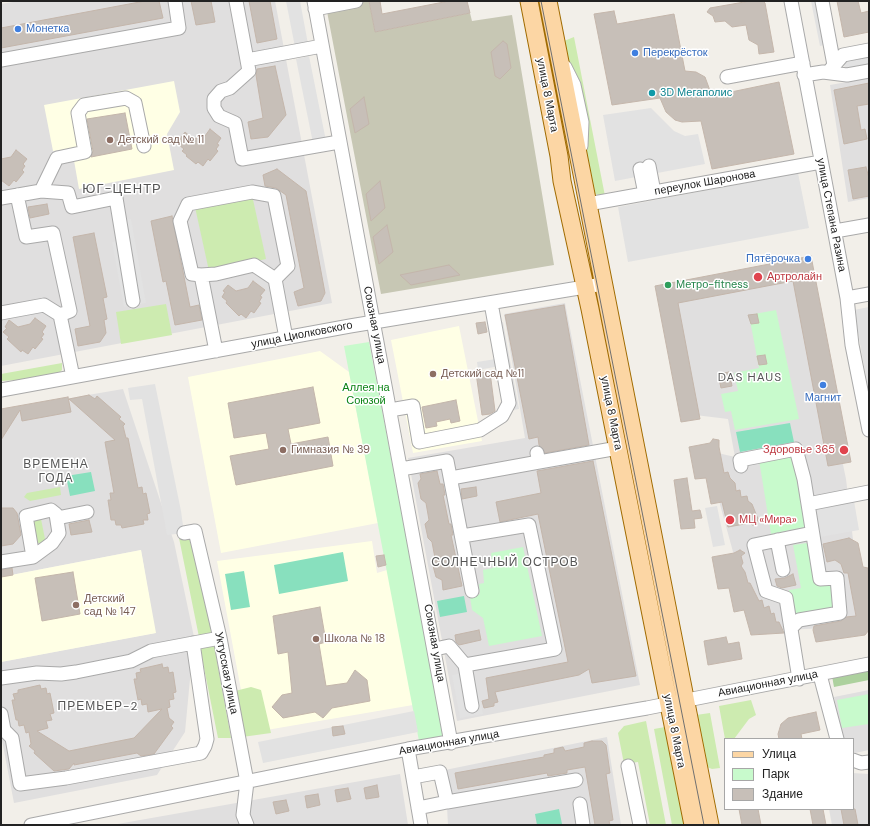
<!DOCTYPE html>
<meta charset="utf-8">
<style>
body{margin:0}
#map{position:relative;width:870px;height:826px;overflow:hidden;background:#f2efe9;font-family:"DM Sans",sans-serif}
canvas{display:block}
.frame{position:absolute;inset:0;border:2px solid #222;pointer-events:none}
.legend{position:absolute;left:724px;top:738px;width:130px;height:72px;box-sizing:border-box;background:#fff;border:1px solid #a7a7a7;margin:0;padding:5px 7px;list-style:none;font-size:12px;color:#222}
.legend li{display:flex;align-items:center;gap:8px;height:20px}
.legend b{width:20px;border:1px solid #a7a7a7}
</style>
<div id="map">
<canvas width="870" height="826"></canvas>
<div class="frame"></div>
<ul class="legend">
<li><b style="height:5px;background:#fcd6a4"></b>Улица</li>
<li><b style="height:11px;background:#c8facc"></b>Парк</li>
<li><b style="height:11px;background:#c7bfb8"></b>Здание</li>
</ul>
</div>
<script>
const c = document.querySelector('canvas').getContext('2d');
c.lineJoin = 'round';
function paint(path, color) {
  c.fillStyle = color;
  c.fill(path, 'evenodd');
}
function poly(rows) {
  const path = new Path2D();
  for (const r of rows) {
    path.moveTo(r[0], r[1]);
    for (let i = 2; i < r.length; i += 2) path.lineTo(r[i], r[i + 1]);
  }
  return path;
}
function trace(path, color, width, dash) {
  c.strokeStyle = color;
  c.lineWidth = width;
  c.lineCap = dash ? 'butt' : 'round';
  c.setLineDash(dash || []);
  c.stroke(path);
}
function drawText(font, color, halo, rows, align = 'center') {
  c.font = font + ' "DM Sans",sans-serif';
  c.lineWidth = 3;
  c.setLineDash([]);
  c.textBaseline = 'middle';
  c.strokeStyle = halo;
  c.fillStyle = color;
  for (const [text, x, y, turn = 0] of rows) {
    c.save();
    c.translate(x, y);
    c.rotate((+turn || 0) * Math.PI / 180);
    c.textAlign = isNaN(turn) ? turn : align;
    if (halo) c.strokeText(text, 0, 0);
    c.fillText(text, 0, 0);
    c.restore();
  }
}
paint(poly([
 [19,1,275,1,332,303,1,366,1,4],
 [869,78,869,198,848,202,830,85],
 [803,271,846,479,863,626,766,631,746,599,705,450,735,457,728,419,687,414,669,293],
 [565,303,640,685,457,721,408,458,525,438,504,314],
 [123,389,174,542,194,637,185,732,157,775,14,803,1,735,1,662,155,633,141,550,1,577,1,410],
 [869,690,869,750,855,753,853,751,853,739,842,739,834,697],
 [607,737,621,825,448,825,445,770],
 [853,773,869,774,869,825,832,825,829,809,853,809],
 [400,774,408,825,112,825]
]), '#e0dfdf');
paint(poly([
 [174,81,180,112,167,134,174,170,79,189,72,149,53,151,44,105],
 [459,326,482,441,413,453,391,340],
 [320,351,349,372,378,523,221,553,188,377],
 [372,541,377,573,387,570,413,705,249,733,217,561],
 [141,550,156,633,1,662,1,577]
]), '#ffffe5');
paint(poly([
 [325,1,369,1,375,32,470,13,472,21,512,15,554,265,381,294]
]), '#c7c7b4');
paint(poly([
 [574,37,605,196,594,194,585,164,587,136,561,51,564,41],
 [252,195,266,259,209,271,195,207],
 [166,304,172,335,121,344,116,312],
 [62,363,62,370,59,373,33,379,1,381,1,374],
 [60,487,61,495,30,501,24,497,27,493],
 [41,519,45,539,41,543,38,543,31,520],
 [190,537,194,542,211,631,210,635,199,637,179,538],
 [214,645,231,738,218,738,200,648],
 [251,687,261,690,271,733,242,737,235,691],
 [751,700,756,715,749,719,734,739,725,739,719,706],
 [710,713,720,768,712,769,707,767,696,715],
 [646,721,666,825,650,825,638,762,624,764,618,733,624,726],
 [665,727,685,825,672,825,654,729]
]), '#cdebb0');
paint(poly([
 [869,669,869,680,834,687,832,676]
]), '#add19e');
paint(poly([
 [776,310,799,419,735,430,731,411,725,412,721,394,738,391,734,373,759,368,749,315],
 [369,342,444,736,419,741,344,346],
 [792,454,805,527,771,534,759,460],
 [807,543,816,583,831,581,835,610,793,617,789,590,801,588,793,545],
 [523,547,542,636,489,646,483,618,472,610,470,597,480,594,479,584,484,583,483,570,493,568,491,553],
 [869,694,869,724,842,728,837,700]
]), '#c8facc');
paint(poly([
 [790,423,794,442,740,452,736,432],
 [91,472,95,491,70,496,66,476],
 [343,552,348,581,279,594,274,565],
 [244,571,250,607,231,610,225,574],
 [464,596,467,612,440,617,437,601],
 [559,809,562,824,537,825,535,814]
]), '#88e0be');
paint(poly([
 [286,1,300,1,308,44,295,47],
 [811,1,818,1,827,44,820,46],
 [869,53,869,65,845,70,843,58],
 [309,56,326,141,313,143,296,59],
 [651,108,674,131,685,136,698,134,705,164,615,181,603,115],
 [798,173,809,228,628,262,618,207],
 [131,219,146,303,124,307,112,242,121,240,117,221],
 [869,307,869,394,854,310],
 [503,322,519,409,513,410,505,365,478,370,477,362,502,358,496,323],
 [155,384,181,511,184,533,167,535,142,399,130,400,128,388],
 [854,501,859,530,820,537,815,509],
 [717,506,725,545,713,547,705,508],
 [474,671,483,714,460,718,452,675],
 [414,711,418,732,263,763,258,742]
]), '#e2e2e2');
const building = poly([
 [145,1,159,1,163,18,1,48,1,28,145,1],
 [191,1,211,1,215,22,196,25,191,1],
 [249,1,270,1,277,39,257,43,249,1],
 [369,1,380,1,382,14,449,1,467,1,470,13,375,32,369,1],
 [750,1,763,1,765,3,774,52,759,54,758,45,749,40,746,25,732,27,725,21,715,22,713,16,707,12,710,8,750,1],
 [837,1,858,1,861,13,869,11,869,32,844,37,837,1],
 [614,11,617,24,674,14,685,71,696,72,705,77,712,96,779,82,794,154,712,169,701,121,682,122,675,120,666,112,660,98,612,105,594,14,614,11],
 [503,41,507,44,511,68,500,79,495,76,491,52,503,41],
 [275,66,286,115,268,137,251,139,248,122,263,118,256,75,257,69,275,66],
 [869,83,869,104,857,106,861,130,865,129,867,139,844,144,834,90,869,83],
 [364,97,369,124,355,133,350,109,364,97],
 [125,113,132,149,91,157,93,151,87,119,125,113],
 [210,129,221,138,217,144,219,145,216,149,218,151,210,161,208,159,203,166,198,162,196,164,186,156,187,155,182,151,184,149,179,145,182,140,180,139,185,132,193,139,205,136,210,129],
 [16,150,27,159,23,164,25,166,22,170,24,172,16,182,14,180,9,186,1,180,1,159,11,157,16,150],
 [866,167,869,178,869,196,853,199,848,170,866,167],
 [277,169,306,191,325,293,321,301,298,306,294,292,304,288,286,195,276,188,265,186,263,175,277,169],
 [380,181,385,208,371,221,366,194,380,181],
 [47,204,49,214,30,218,28,207,47,204],
 [172,216,190,307,199,305,202,320,175,325,166,281,163,282,151,221,172,216],
 [387,225,393,252,379,264,373,237,387,225],
 [94,233,107,297,103,298,107,319,104,320,106,333,100,342,78,346,75,329,90,326,73,237,94,233],
 [811,256,851,462,828,466,793,281,678,303,700,419,681,422,655,286,811,256],
 [449,265,460,275,411,285,400,275,449,265],
 [253,281,265,290,260,296,262,297,259,302,261,303,254,313,251,311,246,318,241,314,239,316,226,303,227,301,222,297,225,292,223,291,228,285,236,291,248,288,253,281],
 [564,305,589,445,545,453,539,445,538,437,529,439,505,315,564,305],
 [757,314,759,323,751,324,748,315,757,314],
 [35,318,46,326,42,332,44,334,41,338,43,339,35,349,33,347,28,354,22,350,21,352,7,339,9,337,3,332,7,328,5,327,9,320,18,327,30,324,35,318],
 [485,322,487,332,478,334,476,323,485,322],
 [765,355,767,364,759,365,757,356,765,355],
 [490,372,495,411,490,414,482,415,476,373,490,372],
 [729,372,732,386,721,388,718,374,729,372],
 [313,387,320,423,288,429,291,444,328,437,333,466,236,485,230,456,269,449,266,433,234,438,228,403,313,387],
 [89,395,95,399,97,396,121,417,119,419,125,424,123,426,126,438,128,438,138,488,142,487,143,494,146,493,150,513,147,514,148,520,143,520,144,524,122,528,121,525,116,525,115,520,111,520,108,500,111,500,110,493,114,493,105,442,115,440,69,399,89,395],
 [68,397,71,412,22,421,20,410,1,440,1,409,68,397],
 [456,400,460,421,451,423,450,419,436,422,437,426,426,428,422,407,456,400],
 [713,439,719,440,719,447,724,473,728,472,730,478,735,483,736,491,740,490,741,497,747,496,748,501,752,504,758,519,757,525,752,525,750,523,728,527,722,502,711,504,706,478,695,479,689,447,710,443,713,439],
 [593,461,636,676,592,683,589,669,579,675,495,692,498,702,494,703,494,706,484,708,482,701,489,699,486,678,568,662,538,514,500,522,496,502,541,493,537,471,593,461],
 [437,471,440,484,443,484,445,495,443,495,449,524,451,524,453,535,451,535,462,586,443,590,442,580,436,577,432,562,435,558,432,542,428,538,425,524,429,520,426,503,421,499,418,483,421,479,420,474,437,471],
 [687,478,692,511,700,510,702,518,694,519,695,528,681,529,674,480,687,478],
 [476,487,477,496,462,499,461,489,476,487],
 [1,508,13,508,17,513,21,535,13,544,1,546,1,508],
 [89,520,92,532,71,535,69,524,89,520],
 [849,538,858,543,863,567,868,568,869,630,865,635,816,642,813,630,814,626,841,621,846,617,856,616,848,573,844,573,841,564,835,560,827,562,823,544,849,538],
 [740,550,745,553,741,556,743,563,741,566,745,572,748,583,750,583,759,601,762,600,764,608,769,606,771,614,774,613,776,622,779,622,784,633,751,635,744,610,734,612,729,588,718,589,712,557,734,553,740,550],
 [384,555,386,565,378,567,376,556,384,555],
 [12,568,13,575,1,577,1,570,12,568],
 [73,572,80,614,42,621,35,578,73,572],
 [793,574,796,585,782,588,777,586,775,579,785,578,793,574],
 [320,607,326,642,319,644,326,686,347,683,355,670,367,680,370,701,332,708,323,718,315,712,283,718,272,707,282,695,292,693,288,652,278,654,273,616,320,607],
 [479,630,481,640,459,645,456,642,455,635,479,630],
 [726,637,728,644,739,642,742,659,708,665,704,641,726,637],
 [162,664,163,668,168,667,169,673,173,672,176,692,173,693,174,699,169,700,170,707,167,708,169,718,174,722,171,726,173,728,154,754,141,756,137,753,74,765,74,763,69,769,54,771,34,753,35,751,29,746,31,744,29,732,26,733,24,725,19,726,18,720,16,720,12,700,15,700,13,694,18,693,18,690,40,685,41,689,46,688,47,694,50,693,54,713,50,714,52,720,46,721,48,728,37,731,69,751,134,738,162,709,148,712,147,704,142,705,141,699,138,700,134,679,137,679,136,673,141,672,140,669,162,664],
 [816,712,820,730,801,734,802,739,779,739,778,734,781,724,788,718,816,712],
 [343,726,345,734,333,736,332,727,343,726],
 [592,741,602,741,606,745,610,773,606,774,613,820,609,821,610,825,595,825,585,767,567,770,567,773,548,776,547,773,458,789,455,773,544,757,544,755,554,753,554,749,563,747,565,751,584,747,584,743,592,741],
 [377,785,379,797,366,799,364,788,377,785],
 [348,788,351,799,337,802,335,790,348,788],
 [318,794,320,805,307,808,305,796,318,794],
 [286,800,289,811,276,814,273,802,286,800],
 [739,809,758,809,761,825,742,825,739,809],
 [810,809,823,809,826,825,813,825,810,809],
 [841,809,855,809,858,825,844,825,841,809]
]);
paint(building, '#c7bfb8');
trace(building, '#c4b6ab', 1);
const minor = poly([
 [236,1,247,60,322,46],
 [314,1,451,743],
 [791,1,832,218,847,298,852,345,869,430],
 [822,1,834,65],
 [315,9,356,1],
 [1,60,179,28,175,1],
 [247,60,249,71,230,88,221,91,214,99,214,108,219,116,235,123,242,159,339,142],
 [565,67,574,85,582,122,581,146],
 [830,70,843,55,869,50],
 [804,75,823,72,847,75,869,71],
 [727,77,803,63],
 [649,166,654,192],
 [640,169,645,194],
 [41,191,57,158,85,152,78,113,84,105,126,98,135,103,144,146],
 [17,195,26,237,53,233,70,311,60,315,73,377],
 [1,198,41,191,68,193,72,207,116,198,133,301],
 [588,204,821,162],
 [835,231,869,225],
 [201,275,192,274,180,221,188,204,252,192,274,196,288,266,275,279],
 [847,298,869,294],
 [1,313,44,305,60,315],
 [216,351,201,275,216,274,254,265,275,279,286,338],
 [1,390,350,326,603,284],
 [390,410,413,406,419,442,480,430,502,416,509,403,491,303],
 [537,453,539,462,618,448],
 [741,466,740,460,796,449,804,479,820,579,837,578,840,613,799,620,791,628],
 [401,469,447,461,472,591],
 [451,478,539,462],
 [808,504,869,492],
 [57,518,87,512],
 [184,533,195,531,220,638,247,782,243,815,247,825],
 [777,540,783,570],
 [1,562,33,557,52,543,59,533,56,514,51,510,26,516,33,557],
 [435,649,449,646,465,665,555,649,529,525,462,536],
 [465,665,472,706],
 [820,675,837,739],
 [1,678,37,673,61,674,76,672,131,661,151,651,220,638],
 [799,679,786,598,766,591,754,545,812,533],
 [1,714,4,730,12,738,20,784,66,778,201,753,205,746,207,739,193,643],
 [408,749,421,825],
 [853,760,861,763,869,762],
 [628,766,640,825],
 [413,777,440,772,447,802,576,780],
 [580,804,583,825],
 [418,808,447,802],
 [31,825,408,749,647,708,869,664]
]);
const major = poly([
 [529,1,559,156,562,181,590,309,693,825],
 [548,1,710,825]
]);
trace(minor, '#a9a9a9', 15);
trace(major, '#a06b00', 19);
trace(minor, '#fff', 13);
trace(major, '#fcd6a4', 17);
trace(poly([
 [541,1,704,825]
]), '#707070', 1);
for (const [x, y, r, color] of [
 [18,29,4,"#3f7fe0"],
 [635,53,4,"#3f7fe0"],
 [652,93,4,"#0f9aa8"],
 [110,140,4,"#8d6e63"],
 [808,259,4,"#3f7fe0"],
 [758,277,5,"#e0444e"],
 [668,285,4,"#2e9e5b"],
 [433,374,4,"#8d6e63"],
 [823,385,4,"#3f7fe0"],
 [283,450,4,"#8d6e63"],
 [844,450,5,"#e0444e"],
 [730,520,5,"#e0444e"],
 [76,605,4,"#8d6e63"],
 [316,639,4,"#8d6e63"]
]) {
  const dot = new Path2D();
  dot.arc(x, y, r, 0, 2 * Math.PI);
  c.fillStyle = color;
  c.fill(dot);
  trace(dot, '#fff', 1.5);
}
drawText('11px', '#366cbe', '#fff', [
 ["Монетка",26,29],
 ["Перекрёсток",643,53],
 ["Пятёрочка",800,259,"right"],
 ["Магнит",823,398,"center"]
], 'left');
drawText('11px', '#0d838f', '#fff', [
 ["3D Мегаполис",660,93]
], 'left');
drawText('11px', '#222', '#fff', [
 ["улица 8 Марта",547,95,79],
 ["переулок Шаронова",705,183,-10],
 ["улица Степана Разина",831,215,79],
 ["Союзная улица",374,325,79],
 ["улица Циолковского",302,335,-11],
 ["улица 8 Марта",611,413,79],
 ["Союзная улица",434,643,80],
 ["Уктусская улица",226,673,79],
 ["Авиационная улица",768,684,-11],
 ["улица 8 Марта",674,731,79],
 ["Авиационная улица",449,743,-10]
]);
drawText('11px', '#785e54', '#fff', [
 ["Детский сад № 11",118,140],
 ["Детский сад №11",441,374],
 ["Гимназия № 39",291,450],
 ["Детский",84,599],
 ["сад № 147",84,612],
 ["Школа № 18",324,639]
], 'left');
drawText('11px', '#be3a42', '#fff', [
 ["Артролайн",767,277],
 ["Здоровье 365",835,450,"right"],
 ["МЦ «Мира»",739,520]
], 'left');
drawText('11px', '#27864d', '#fff', [
 ["Метро-fitness",676,285]
], 'left');
drawText('11px', '#0c8416', '#fff', [
 ["Аллея на",366,388],
 ["Союзой",366,401]
]);
c.letterSpacing = '1px';
drawText('12px', '#555', '#fff', [
 ["DAS HAUS",750,378],
 ["ВРЕМЕНА",56,465],
 ["ГОДА",56,479],
 ["СОЛНЕЧНЫЙ ОСТРОВ",505,563],
 ["ПРЕМЬЕР-2",98,707]
]);
c.letterSpacing = '0px';
c.letterSpacing = '1px';
drawText('13px', '#555', '#fff', [
 ["ЮГ-ЦЕНТР",122,190]
]);
c.letterSpacing = '0px';
</script>
